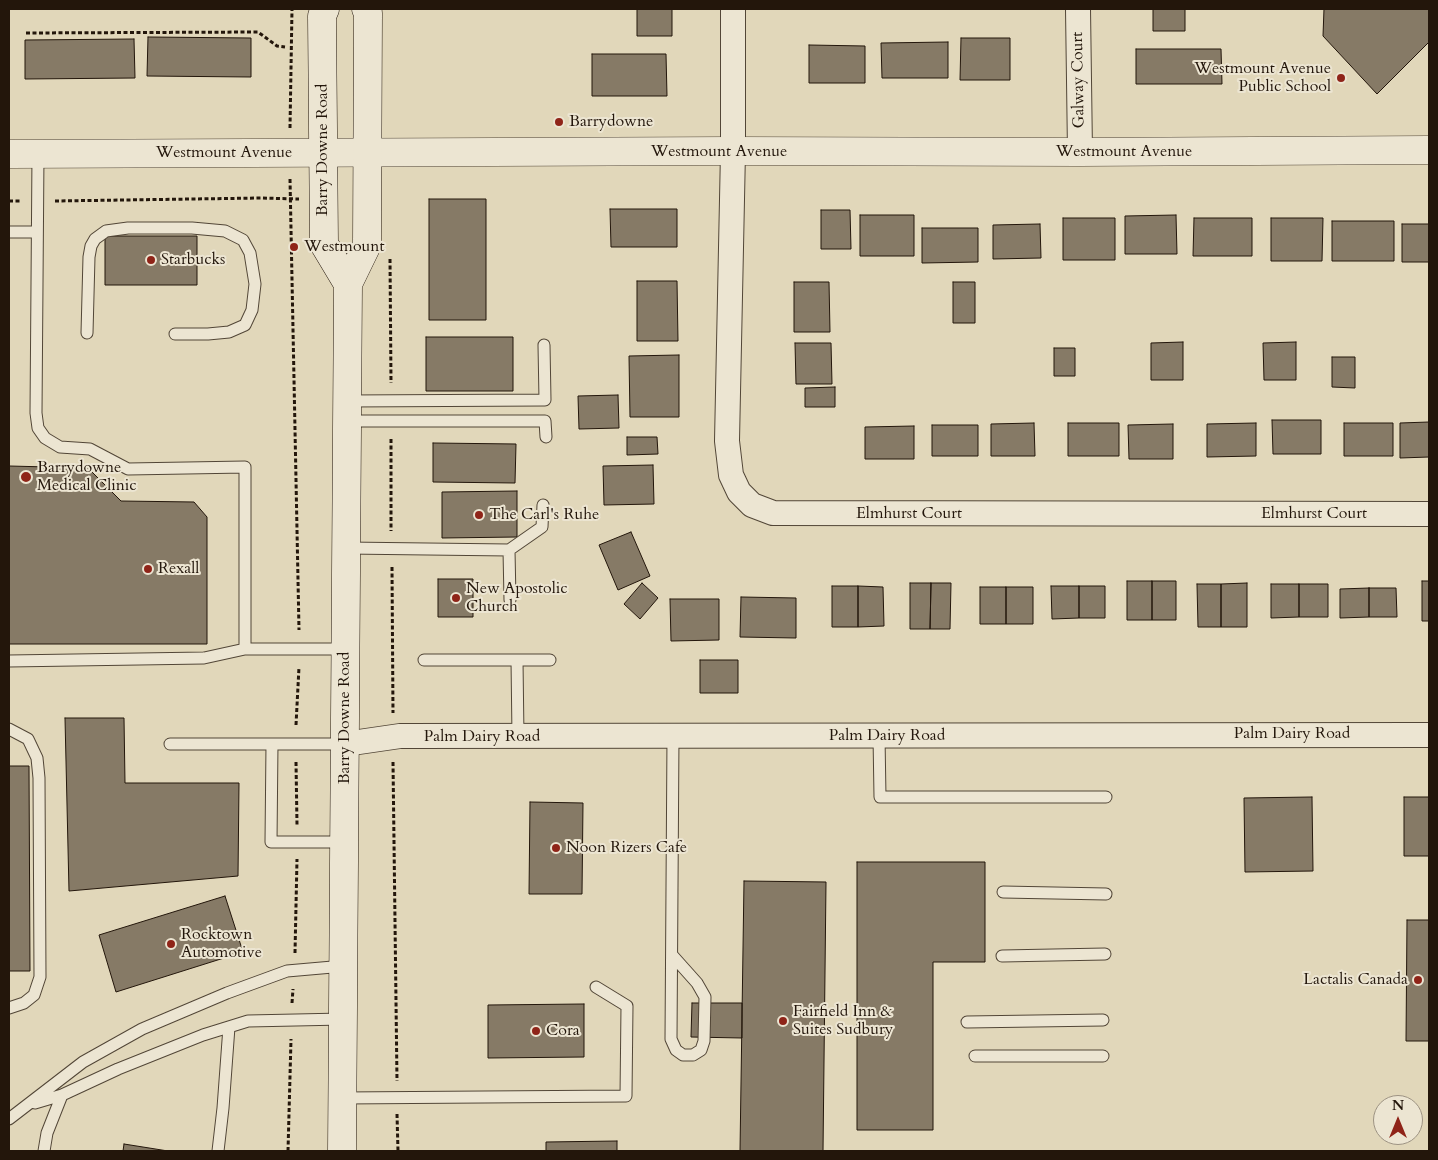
<!DOCTYPE html>
<style>
body{margin:0}
#map{position:relative;width:1438px;height:1160px;overflow:hidden;background:#e1d7ba;font-family:Cardo,serif}
canvas{display:block}
.frame{position:absolute;inset:0;border:10px solid #23160b;pointer-events:none}
.north{position:absolute;left:1373px;top:1095px;width:50px;height:50px;box-sizing:border-box;background:#ece5d2;border:1px solid #9c9282;border-radius:50%;rotate:0deg;font-size:14px;font-weight:700;line-height:20px;text-align:center;color:#23160b}
.north::after{content:'';display:block;margin:auto;width:18px;height:22px;background:#8f2418;clip-path:polygon(50% 0,100% 100%,50% 72%,0 100%)}
</style>
<div id="map">
<canvas width="1438" height="1160"></canvas>
<div class="frame"></div>
<div class="north">N</div>
</div>
<script>
const c = document.querySelector('canvas').getContext('2d');
c.lineJoin = 'round';
function paint(path, color) {
  c.fillStyle = color;
  c.fill(path, 'evenodd');
}
function poly(rows) {
  const path = new Path2D();
  for (const r of rows) {
    path.moveTo(r[0], r[1]);
    for (let i = 2; i < r.length; i += 2) path.lineTo(r[i], r[i + 1]);
  }
  return path;
}
function trace(path, color, width, dash) {
  c.strokeStyle = color;
  c.lineWidth = width;
  c.lineCap = dash ? 'butt' : 'round';
  c.setLineDash(dash || []);
  c.stroke(path);
}
function drawText(font, color, halo, rows, align = 'center') {
  c.font = font + ' Cardo,serif';
  c.lineWidth = 4;
  c.setLineDash([]);
  c.textBaseline = 'middle';
  c.strokeStyle = halo;
  c.fillStyle = color;
  for (const [text, x, y, turn = 0] of rows) {
    c.save();
    c.translate(x, y);
    c.rotate((+turn || 0) * Math.PI / 180);
    c.textAlign = isNaN(turn) ? turn : align;
    if (halo) c.strokeText(text, 0, 0);
    c.fillText(text, 0, 0);
    c.restore();
  }
}
const building = poly([
 [637,9,672,9,672,36,637,36,637,9],
 [1153,9,1185,9,1185,31,1153,31,1153,9],
 [1324,9,1429,9,1429,42,1377,94,1323,36,1324,9],
 [148,37,251,38,251,77,147,76,148,37],
 [961,38,1010,38,1010,80,960,80,961,38],
 [134,39,135,78,25,79,25,40,134,39],
 [948,42,948,78,882,78,881,43,948,42],
 [809,45,865,46,865,83,809,83,809,45],
 [1136,49,1221,49,1222,84,1136,84,1136,49],
 [592,54,666,54,667,96,592,96,592,54],
 [429,199,486,199,486,320,429,320,429,199],
 [610,209,677,209,677,247,611,247,610,209],
 [821,210,850,210,851,249,821,249,821,210],
 [860,215,914,215,914,256,860,256,860,215],
 [1176,215,1177,254,1125,254,1125,216,1176,215],
 [1063,218,1115,218,1115,260,1063,260,1063,218],
 [1194,218,1252,218,1252,256,1193,256,1194,218],
 [1271,218,1323,218,1322,261,1271,261,1271,218],
 [1332,221,1394,221,1394,261,1332,261,1332,221],
 [1040,224,1041,258,993,259,993,225,1040,224],
 [1402,224,1429,224,1429,262,1402,262,1402,224],
 [922,228,978,228,978,262,922,263,922,228],
 [105,236,197,236,197,285,105,285,105,236],
 [637,281,677,281,678,341,637,341,637,281],
 [794,282,829,282,830,332,794,332,794,282],
 [953,282,975,282,975,323,953,323,953,282],
 [426,337,513,337,513,391,426,391,426,337],
 [1183,342,1183,380,1151,380,1151,343,1183,342],
 [1296,342,1296,380,1264,380,1263,343,1296,342],
 [795,343,831,343,832,384,796,384,795,343],
 [1054,348,1075,348,1075,376,1054,376,1054,348],
 [679,355,679,417,630,417,629,356,679,355],
 [1332,357,1355,357,1355,388,1332,387,1332,357],
 [835,387,835,407,805,407,805,388,835,387],
 [618,395,619,428,579,429,578,396,618,395],
 [1272,420,1321,420,1321,454,1273,454,1272,420],
 [1429,422,1429,457,1400,458,1400,423,1429,422],
 [1034,423,1035,456,991,456,991,424,1034,423],
 [1068,423,1119,423,1119,456,1068,456,1068,423],
 [1256,423,1256,456,1207,457,1207,424,1256,423],
 [1344,423,1393,423,1393,456,1344,456,1344,423],
 [1173,424,1173,459,1129,459,1128,425,1173,424],
 [932,425,978,425,978,456,932,456,932,425],
 [914,426,914,459,865,459,865,427,914,426],
 [627,437,657,437,658,454,627,455,627,437],
 [433,443,516,444,515,483,433,482,433,443],
 [653,465,654,504,604,505,603,466,653,465],
 [9,466,88,468,121,501,194,502,207,517,207,644,9,644,9,466],
 [517,491,517,537,442,538,442,492,517,491],
 [631,532,650,576,618,590,599,545,631,532],
 [438,579,473,579,473,617,438,617,438,579],
 [1127,581,1152,581,1152,620,1127,620,1127,581],
 [1152,581,1176,581,1176,620,1152,620,1152,581],
 [1422,581,1429,581,1429,621,1422,621,1422,581],
 [642,583,658,598,640,619,624,604,642,583],
 [910,583,931,583,930,629,910,629,910,583],
 [931,583,951,583,950,629,930,629,931,583],
 [1247,583,1247,627,1221,627,1221,584,1247,583],
 [1197,584,1221,584,1221,627,1198,627,1197,584],
 [1271,584,1299,584,1299,617,1271,618,1271,584],
 [1299,584,1328,584,1328,617,1299,617,1299,584],
 [832,586,858,586,858,627,832,627,832,586],
 [858,586,883,587,884,626,858,627,858,586],
 [1051,586,1079,586,1079,618,1052,619,1051,586],
 [1079,586,1105,586,1105,618,1079,618,1079,586],
 [980,587,1006,587,1006,624,980,624,980,587],
 [1006,587,1033,587,1033,624,1006,624,1006,587],
 [1369,588,1396,588,1397,617,1369,617,1369,588],
 [1369,588,1369,617,1340,618,1340,589,1369,588],
 [741,597,796,598,796,638,740,637,741,597],
 [670,599,719,599,719,640,671,641,670,599],
 [700,660,738,660,738,693,700,693,700,660],
 [65,718,124,718,125,783,239,783,238,876,69,891,65,718],
 [9,766,29,766,30,971,9,971,9,766],
 [1312,797,1313,871,1245,872,1244,798,1312,797],
 [1404,797,1429,797,1429,856,1404,856,1404,797],
 [530,802,583,803,582,894,529,894,530,802],
 [857,862,985,862,985,962,933,962,933,1130,857,1130,857,862],
 [744,881,826,882,823,1151,740,1151,744,881],
 [225,896,243,952,116,992,99,935,225,896],
 [1407,920,1429,920,1429,1041,1406,1041,1407,920],
 [692,1003,742,1003,742,1038,691,1037,692,1003],
 [584,1004,584,1057,488,1058,488,1005,584,1004],
 [617,1141,617,1151,546,1151,546,1142,617,1141],
 [124,1144,168,1151,123,1151,124,1144]
]);
paint(building, '#867a66');
trace(building, '#23160b', 1);
const service = poly([
 [9,232,37,232],
 [87,333,89,257,91,246,95,239,106,231,128,228,192,228,225,231,243,240,250,253,255,284,252,310,245,325,229,332,208,334,175,334],
 [348,401,545,400,544,345],
 [347,421,545,421,546,437],
 [346,548,509,550,542,527,543,505],
 [509,550,510,600],
 [245,649,346,649],
 [424,660,517,660,518,737],
 [517,660,550,660],
 [9,661,204,658,245,649,245,467,128,469,90,449,60,447,45,438,38,428,36,413,38,154],
 [9,729,28,739,37,758,39,778,40,977,34,995,24,1003,9,1008],
 [879,736,880,797,1106,797],
 [170,744,345,744],
 [272,744,271,842,344,842],
 [1003,892,1106,894],
 [672,955,697,983,705,997,704,1041,701,1050,693,1055,683,1055,676,1050,671,1039,673,736],
 [1002,956,1105,954],
 [967,1022,1103,1020],
 [975,1056,1103,1056],
 [342,1098,626,1096,627,1006,596,987],
 [35,1103,62,1095,118,1069,203,1035,248,1021,343,1019],
 [9,1119,83,1062,142,1029,227,993,287,971,344,966],
 [44,1151,47,1133,62,1095],
 [218,1151,223,1108,229,1027]
]);
const minor = poly([
 [733,9,733,151,727,441,731,475,739,492,752,505,773,513,1429,514],
 [1078,9,1080,152],
 [345,744,400,736,1429,735]
]);
const tertiary = poly([
 [9,154,733,151,1080,152,1429,150]
]);
const secondary = poly([
 [325,9,322,16,324,244,348,284],
 [342,1151,348,284,367,245,368,13,366,9]
]);
trace(service, '#524637', 13);
trace(minor, '#524637', 26);
trace(tertiary, '#524637', 29);
trace(secondary, '#23160b', 29);
trace(poly([
 [26,33,258,32,277,46,285,47],
 [290,128,292,9],
 [290,179,299,630],
 [9,201,21,201],
 [55,201,262,198,299,199],
 [390,259,391,383],
 [391,439,391,531],
 [392,567,393,713],
 [296,725,299,667],
 [296,762,297,825],
 [393,762,397,1081],
 [295,953,297,859],
 [292,1003,293,989],
 [397,1114,398,1151],
 [288,1151,291,1039]
]), '#23160b', 3, [4, 2.5]);
trace(service, '#ece5d2', 11);
trace(minor, '#ece5d2', 24);
trace(tertiary, '#ece5d2', 28);
trace(secondary, '#ece5d2', 28);
for (const [x, y, r, color] of [
 [1341,78,5,"#8f2418"],
 [559,122,5,"#8f2418"],
 [294,247,5,"#8f2418"],
 [151,260,5,"#8f2418"],
 [26,477,6,"#8f2418"],
 [479,515,5,"#8f2418"],
 [148,569,5,"#8f2418"],
 [456,598,5,"#8f2418"],
 [556,848,5,"#8f2418"],
 [171,944,5,"#8f2418"],
 [1418,980,5,"#8f2418"],
 [783,1021,5,"#8f2418"],
 [536,1031,5,"#8f2418"]
]) {
  const dot = new Path2D();
  dot.arc(x, y, r, 0, 2 * Math.PI);
  c.fillStyle = color;
  c.fill(dot);
  trace(dot, '#ece5d2', 2);
}
drawText('16px', '#23160b', '#ece5d2', [
 ["Westmount Avenue",1331,69,"right"],
 ["Public School",1331,87,"right"],
 ["Barrydowne",569,122],
 ["Westmount",304,247],
 ["Starbucks",161,260],
 ["Barrydowne",37,468],
 ["Medical Clinic",37,486],
 ["The Carl's Ruhe",489,515],
 ["Rexall",158,569],
 ["New Apostolic",466,589],
 ["Church",466,607],
 ["Noon Rizers Cafe",566,848],
 ["Rocktown",181,935],
 ["Automotive",181,953],
 ["Lactalis Canada",1408,980,"right"],
 ["Fairfield Inn &",793,1012],
 ["Suites Sudbury",793,1030],
 ["Cora",546,1031]
], 'left');
drawText('16px', '#23160b', '#ece5d2', [
 ["Galway Court",1079,80,-91],
 ["Barry Downe Road",323,150,-90],
 ["Westmount Avenue",719,152],
 ["Westmount Avenue",1124,152],
 ["Westmount Avenue",224,153],
 ["Elmhurst Court",909,514],
 ["Elmhurst Court",1314,514],
 ["Barry Downe Road",345,718,-90],
 ["Palm Dairy Road",1292,734],
 ["Palm Dairy Road",887,736],
 ["Palm Dairy Road",482,737]
]);
</script>
